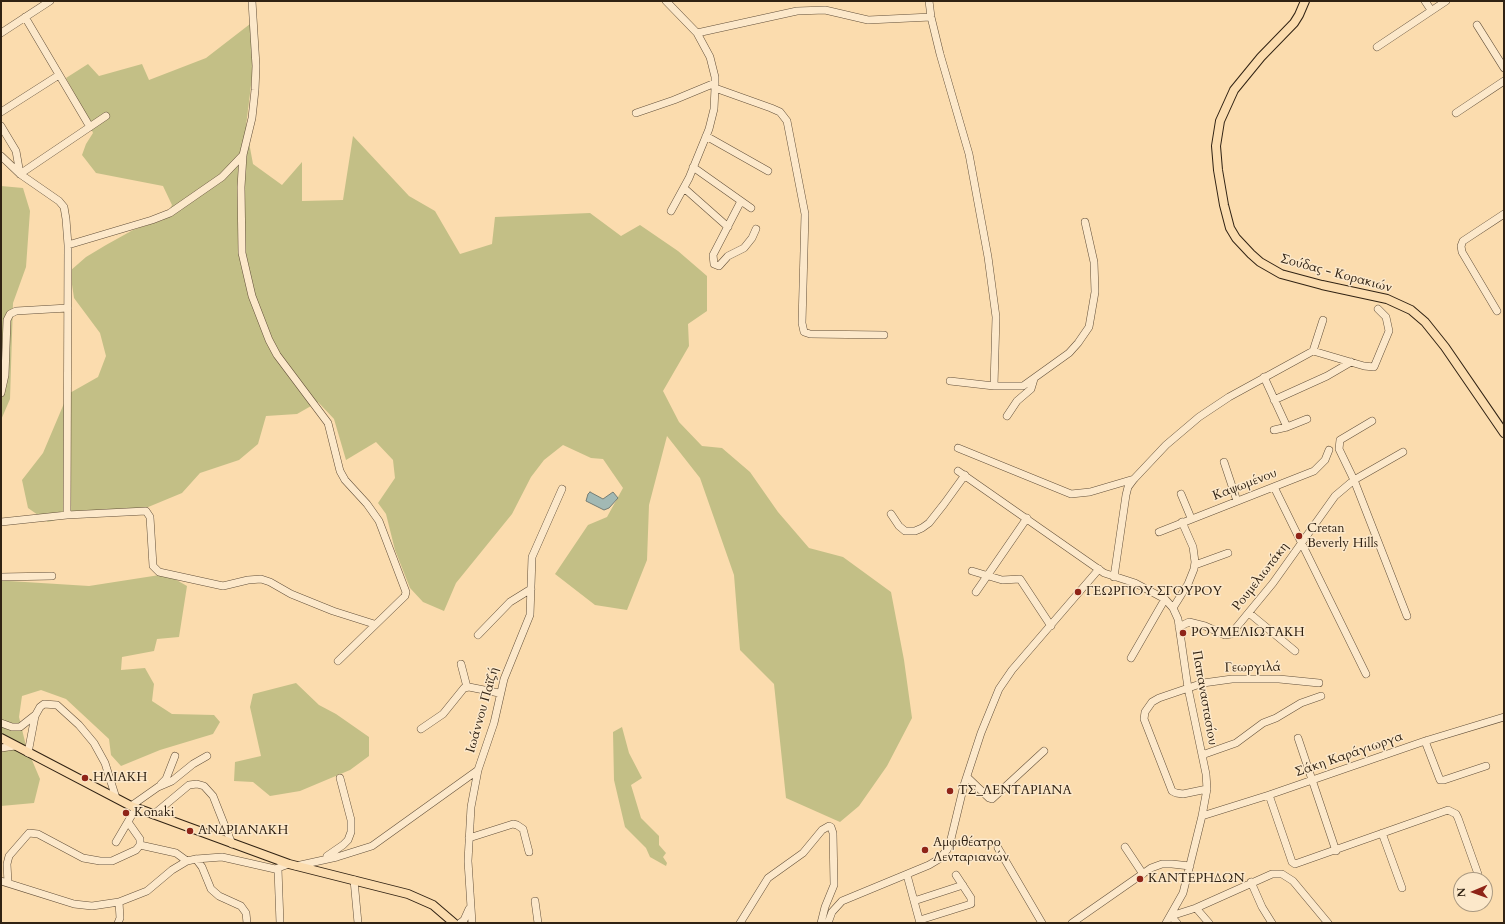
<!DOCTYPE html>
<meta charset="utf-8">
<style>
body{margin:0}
#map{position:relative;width:1505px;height:924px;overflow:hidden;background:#fbdcae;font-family:Cardo,serif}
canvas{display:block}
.frame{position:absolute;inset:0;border:2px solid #302213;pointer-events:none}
.north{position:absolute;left:1453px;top:872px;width:40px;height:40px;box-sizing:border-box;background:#fce8ca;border:1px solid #aa9981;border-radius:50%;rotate:268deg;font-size:11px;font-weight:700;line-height:16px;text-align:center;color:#302213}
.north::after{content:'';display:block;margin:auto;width:14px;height:18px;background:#8f2418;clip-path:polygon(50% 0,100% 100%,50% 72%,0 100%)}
</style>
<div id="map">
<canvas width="1505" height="924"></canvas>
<div class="frame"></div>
<div class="north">N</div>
</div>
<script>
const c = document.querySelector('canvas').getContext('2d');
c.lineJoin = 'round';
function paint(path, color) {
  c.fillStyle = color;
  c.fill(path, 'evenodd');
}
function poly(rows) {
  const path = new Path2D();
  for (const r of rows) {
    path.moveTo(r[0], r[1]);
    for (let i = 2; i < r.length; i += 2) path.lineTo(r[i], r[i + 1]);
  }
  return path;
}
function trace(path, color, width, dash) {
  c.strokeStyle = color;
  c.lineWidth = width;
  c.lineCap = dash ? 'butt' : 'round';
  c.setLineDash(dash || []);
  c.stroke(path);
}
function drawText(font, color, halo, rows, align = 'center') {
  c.font = font + ' Cardo,serif';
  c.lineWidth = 3;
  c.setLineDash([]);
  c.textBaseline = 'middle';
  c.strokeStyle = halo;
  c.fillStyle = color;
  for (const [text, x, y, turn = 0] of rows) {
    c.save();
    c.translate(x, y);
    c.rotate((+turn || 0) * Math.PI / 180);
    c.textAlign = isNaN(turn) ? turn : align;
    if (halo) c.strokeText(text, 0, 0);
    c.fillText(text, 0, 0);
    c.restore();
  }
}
paint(poly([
 [250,24,253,69,246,126,253,164,282,185,302,162,302,201,343,200,353,136,409,196,435,211,460,254,492,244,495,217,590,213,621,236,640,225,678,251,707,276,707,311,688,324,689,346,663,391,679,422,702,446,722,448,750,472,778,512,809,548,843,557,891,592,904,660,912,718,887,766,859,806,840,822,786,798,774,684,740,650,734,575,700,478,667,436,649,505,647,560,627,610,595,605,555,574,588,525,607,517,623,488,603,459,591,458,563,445,544,460,531,477,512,514,456,583,444,611,423,602,410,588,395,550,386,514,378,503,395,478,393,460,376,442,346,460,334,419,318,402,297,414,266,416,258,444,239,460,200,473,182,493,141,510,89,511,48,522,28,508,22,480,43,453,68,394,98,377,106,356,100,333,74,298,70,271,86,257,106,245,133,230,163,220,172,205,163,186,96,173,82,155,86,144,93,133,86,115,66,78,88,64,99,76,142,64,149,80,206,58],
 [1,186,23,188,30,211,26,267,13,303,10,399,1,420],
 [166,574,187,586,179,637,157,639,154,651,122,657,121,670,145,668,154,684,152,701,172,714,214,715,220,722,213,734,160,750,121,766,111,755,109,739,66,699,41,690,22,696,19,717,26,746,40,779,34,803,1,806,1,577,9,581,89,586],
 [296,683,319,705,336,714,369,737,369,756,350,770,300,791,270,796,253,782,234,781,235,762,261,756,250,707,253,694],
 [622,727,629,753,642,778,631,785,641,818,659,836,659,845,666,853,663,857,667,863,666,866,650,857,646,848,625,827,614,780,613,732]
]), '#c3bf86');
const water = poly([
 [590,492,603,499,613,492,618,498,609,508,604,510,586,501,588,494,590,492]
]);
paint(water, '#a2b9b4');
trace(water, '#747d74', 1);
const minor = poly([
 [252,1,256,66,255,90,252,118,243,155,241,187,242,253,252,296,269,340,277,355,328,423,340,471,345,480,367,504,379,521,406,592,405,596,338,661],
 [666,1,697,33,797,11,825,10,868,20,931,17],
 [929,1,931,17,940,54,969,154,988,257,996,317,994,386],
 [1425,1,1431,10],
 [25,17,90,127],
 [1477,25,1504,68],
 [1,33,50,1],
 [697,33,710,57,715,77,715,88,771,108,780,112,787,121,805,214,802,323,804,332,810,334,884,335],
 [1377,47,1446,1],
 [1,112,59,75],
 [636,113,674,100,715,83],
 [1456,113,1504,81],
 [1,126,16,151,20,174,106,116],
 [706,136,768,171],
 [1,156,20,174,59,201,64,207,66,219,68,245,67,515],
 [693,167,751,208],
 [684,188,728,227],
 [741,201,713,255,714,264,719,266,728,256,744,248,752,238,756,229],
 [671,211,689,178,709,129,714,109,715,88],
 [68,245,152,220,170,213,222,177,243,155],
 [1497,311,1462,252,1461,246,1463,241,1504,214],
 [1313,351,1323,320],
 [1264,377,1287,427],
 [950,381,994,386,1023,386,1069,353,1078,343,1089,327,1095,292,1094,262,1085,222],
 [1,393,5,375,7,320,10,314,16,311,68,308],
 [1274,400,1327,376,1351,362],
 [1007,416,1017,401,1031,389,1034,379],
 [1372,421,1340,440,1339,449,1354,480,1407,616],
 [1274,430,1287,427,1307,419],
 [958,448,1071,494,1090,492,1134,479],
 [1224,462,1237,501],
 [958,471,1104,573,1135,583,1165,599,1173,608,1178,619,1188,688,1206,774,1207,789,1202,816,1183,893,1166,923],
 [1274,487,1366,674],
 [1181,494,1191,518],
 [891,514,899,526,905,531,915,531,922,528,929,523,944,504,965,475],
 [1,522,67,515,146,511,150,517,153,566,159,572,223,586,248,580,261,579,270,582,291,594,333,611,374,624],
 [1159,532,1314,471,1325,460,1329,450],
 [1195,565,1228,553],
 [972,571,1002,580,1020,579,1051,626],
 [1,577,52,576],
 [1114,577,1126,495,1128,487,1134,479,1166,445,1199,417,1229,397,1313,351,1364,366,1374,367,1389,331,1386,317,1378,309],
 [976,592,1027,518],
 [1173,608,1188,584,1194,569,1195,562,1193,547,1182,522],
 [1249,613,1295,651],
 [1179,627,1189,622,1205,626,1225,635,1231,634,1273,583,1335,496,1354,480,1403,452],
 [478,635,510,602,531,589],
 [1131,658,1165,599],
 [461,664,467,687],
 [1,723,12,727,20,727,34,716],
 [421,729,443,714,464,688,469,687,499,693],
 [1298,738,1336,851],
 [1425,741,1440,780,1444,780,1486,766],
 [1,748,15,746],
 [28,753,35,716,40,707,44,704,57,705,79,725,94,743,105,763,116,798],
 [1202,755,1236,743,1263,723,1276,718,1301,703,1321,696],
 [967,777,989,798,992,799,1044,751],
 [161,784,166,779,175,756],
 [1207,789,1183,794,1176,793,1172,791,1144,719,1145,712,1152,702,1159,698,1203,683,1232,679,1279,679,1319,683],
 [1269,795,1292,862,1295,864,1448,810,1456,814,1458,818,1478,874],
 [131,806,158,787,172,781,193,764,207,756],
 [153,815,189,785,197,784,204,786,213,796,232,844],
 [1202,816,1269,795,1425,741,1504,717],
 [1382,833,1402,888],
 [469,838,513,824,517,825,523,829,529,852],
 [116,842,136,808],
 [140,845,176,853,187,861],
 [1125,847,1143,874],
 [998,848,1042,923],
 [327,856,343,845,348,840,351,832,351,820,340,778],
 [196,859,202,867,211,889,219,896,241,906,246,913,247,923],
 [296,866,337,857,372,846,478,770],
 [278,869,280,923],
 [907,875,920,923],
 [354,880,358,923],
 [1,881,74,904,92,906,119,902,147,891,172,870,187,861,196,859,222,857,275,869,289,864],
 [1251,882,1262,907,1272,923],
 [8,883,7,864,9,856,29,833,38,834,83,858,100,861,112,861,136,850,140,845,140,839,128,822],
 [535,901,538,923],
 [914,901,963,885],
 [1196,908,1209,923],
 [920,920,971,904,971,898,956,875],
 [118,923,120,918,119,902],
 [460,923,464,920,469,909],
 [472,923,468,861,471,807,478,770,494,723,504,679,530,615,532,557,562,489],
 [740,923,768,878,803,853,822,830,829,826,831,827,833,833,834,885,825,907,821,923],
 [828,923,832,912,842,901,929,865,939,859,947,850,950,843,964,785,981,733,999,689,1012,670,1099,569],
 [1072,923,1151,868,1162,864,1172,864,1190,866],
 [1177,923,1171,916,1196,908,1272,874,1282,874,1293,881,1328,923]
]);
const major = poly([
 [1305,1,1299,15,1294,23,1261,57,1234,90,1220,121,1216,146,1218,170,1224,205,1230,228,1236,238,1251,254,1260,262,1281,274,1322,285,1387,299,1411,310,1425,322,1445,347,1504,433],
 [1,738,131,806,289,864,408,894,433,905,454,923]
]);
trace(minor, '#63503a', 8);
trace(major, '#302213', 10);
trace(minor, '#fce8ca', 7);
trace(major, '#fbdcae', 8);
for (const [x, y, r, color] of [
 [1299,536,4,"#8f2418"],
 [1078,592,4,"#8f2418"],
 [1183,633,4,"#8f2418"],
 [85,778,4,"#8f2418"],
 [950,791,4,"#8f2418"],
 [126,813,4,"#8f2418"],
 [190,831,4,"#8f2418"],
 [925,850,4,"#8f2418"],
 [1140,879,4,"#8f2418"]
]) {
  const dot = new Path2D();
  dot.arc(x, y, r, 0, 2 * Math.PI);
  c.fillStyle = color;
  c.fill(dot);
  trace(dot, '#fce8ca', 1.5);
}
drawText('13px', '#302213', '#fce8ca', [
 ["Σούδας - Κορακιών",1336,274,15],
 ["Καψωμένου",1245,485,-21],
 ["Ρουμελιωτάκη",1261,577,-52],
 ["Γεωργιλά",1253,668,-1],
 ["Παπαναστασίου",1204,698,80],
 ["Ιωάννου Παϊζή",483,710,-74],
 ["Σάκη Καράγιωργα",1349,755,-19]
]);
drawText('13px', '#302213', '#fce8ca', [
 ["Cretan",1307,529],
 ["Beverly Hills",1307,544],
 ["ΓΕΩΡΓΙΟΥ ΣΓΟΥΡΟΥ",1086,592],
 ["ΡΟΥΜΕΛΙΩΤΑΚΗ",1191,633],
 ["ΗΛΙΑΚΗ",93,778],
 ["ΤΣ_ΛΕΝΤΑΡΙΑΝΑ",958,791],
 ["Konaki",134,813],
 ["ΑΝΔΡΙΑΝΑΚΗ",198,831],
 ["Αμφιθέατρο",933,843],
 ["Λενταριανών",933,858],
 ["ΚΑΝΤΕΡΗΔΩΝ",1148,879]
], 'left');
</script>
